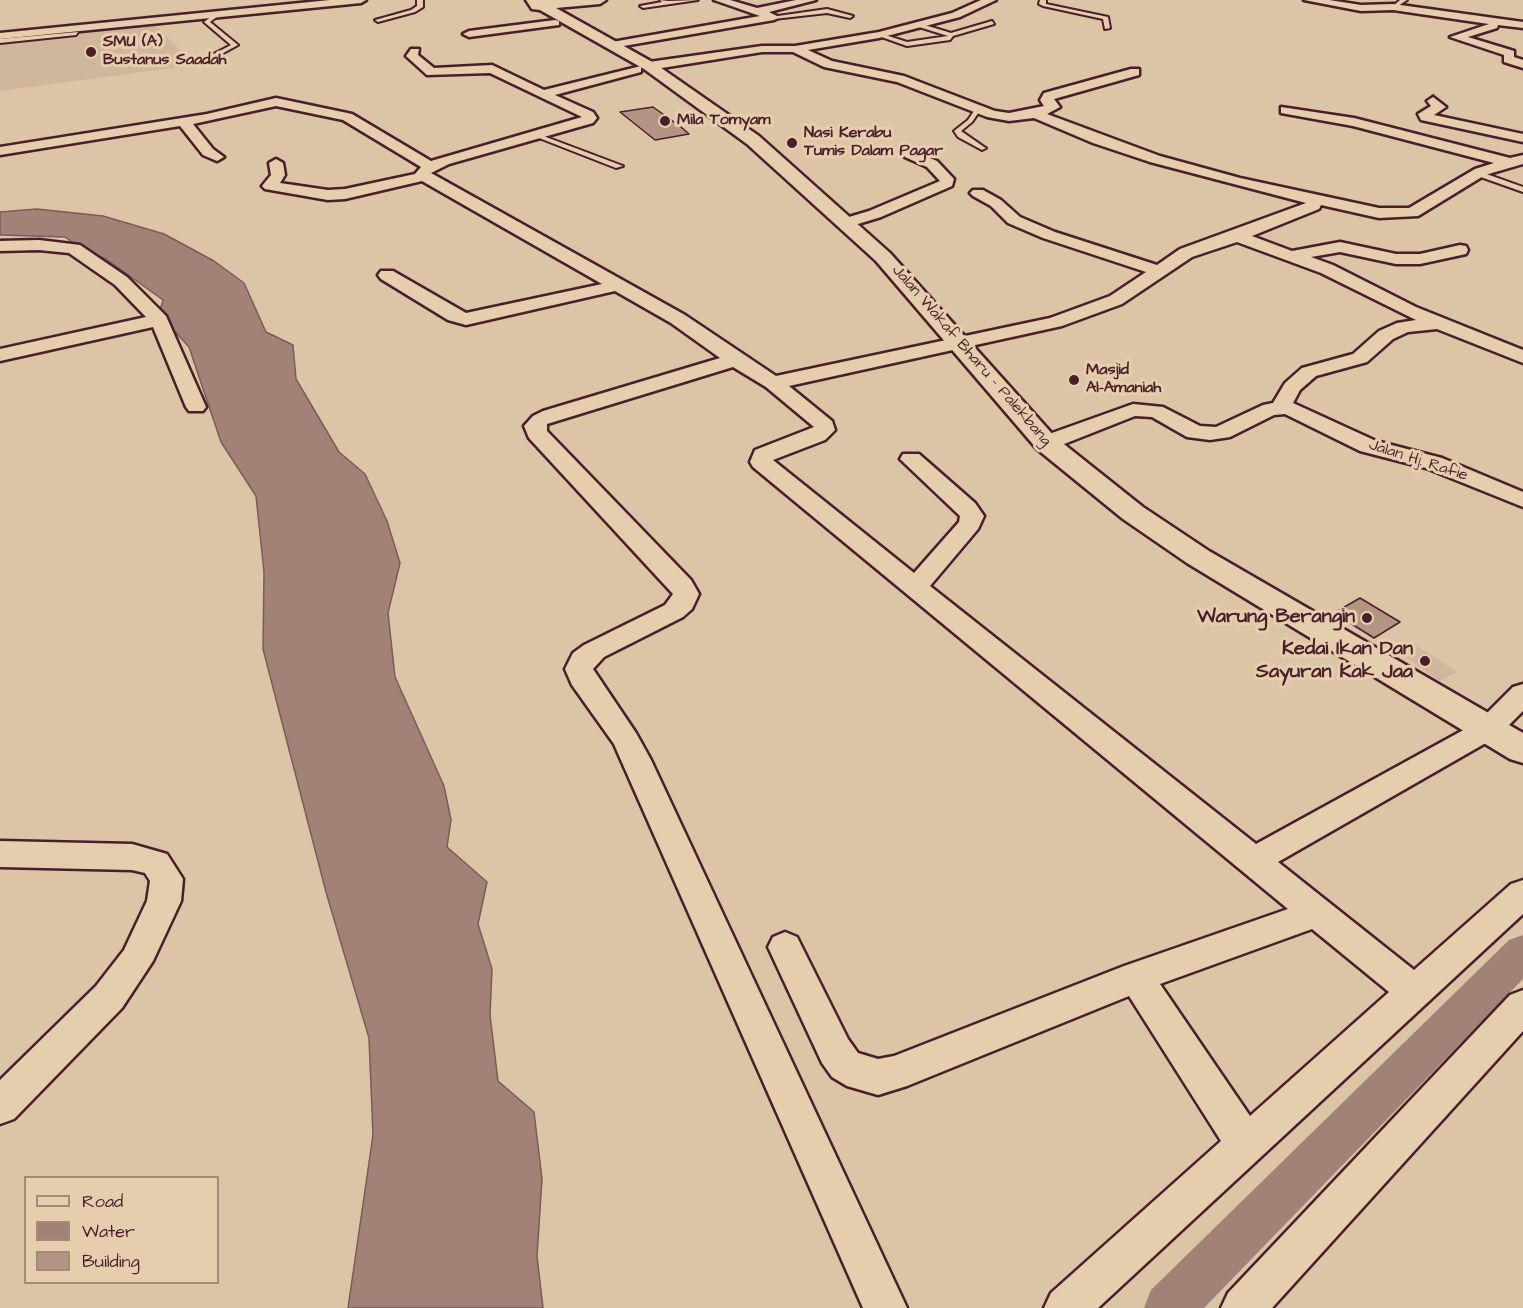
<!DOCTYPE html>
<style>
body{margin:0}
#map{position:relative;width:1523px;height:1308px;overflow:hidden;background:#dcc4a6;font-family:"Architects Daughter",sans-serif}
canvas{display:block}
.legend{position:absolute;left:24px;top:1176px;width:195px;height:108px;box-sizing:border-box;background:#e5ceae;border:2px solid #a7887a;margin:0;padding:8px 10px;list-style:none;font-size:18px;color:#4a1f2b}
.legend li{display:flex;align-items:center;gap:12px;height:30px}
.legend b{width:30px;border:2px solid #a7887a}
</style>
<div id="map">
<canvas width="1523" height="1308"></canvas>
<ul class="legend">
<li><b style="height:8px;background:#e5ceae"></b>Road</li>
<li><b style="height:16px;background:#a18276"></b>Water</li>
<li><b style="height:16px;background:#b39584"></b>Building</li>
</ul>
</div>
<script>
const c = document.querySelector('canvas').getContext('2d');
c.lineJoin = 'round';
function paint(path, color) {
  c.fillStyle = color;
  c.fill(path, 'evenodd');
}
function poly(rows) {
  const path = new Path2D();
  for (const r of rows) {
    path.moveTo(r[0], r[1]);
    for (let i = 2; i < r.length; i += 2) path.lineTo(r[i], r[i + 1]);
  }
  return path;
}
function trace(path, color, width, dash) {
  c.strokeStyle = color;
  c.lineWidth = width;
  c.lineCap = dash ? 'butt' : 'round';
  c.setLineDash(dash || []);
  c.stroke(path);
}
function drawText(font, color, halo, rows, align = 'center') {
  c.font = font + ' "Architects Daughter",sans-serif';
  c.lineWidth = 6;
  c.setLineDash([]);
  c.textBaseline = 'middle';
  c.strokeStyle = halo;
  c.fillStyle = color;
  for (const [text, x, y, turn = 0] of rows) {
    c.save();
    c.translate(x, y);
    c.rotate((+turn || 0) * Math.PI / 180);
    c.textAlign = isNaN(turn) ? turn : align;
    if (halo) c.strokeText(text, 0, 0);
    c.fillText(text, 0, 0);
    c.restore();
  }
}
paint(poly([
 [152,22,195,65,0,91,0,38],
 [1411,642,1457,672,1440,681,1395,650]
]), '#d0b69c');
const water = poly([
 [37,209,103,216,164,234,214,261,244,283,266,332,293,345,296,379,339,452,365,474,387,521,400,563,388,613,395,677,444,786,451,820,447,847,487,882,478,924,492,969,490,1015,498,1081,534,1112,542,1179,537,1256,543,1308,348,1308,373,1135,369,1038,326,892,263,649,264,572,256,496,221,442,189,347,159,314,163,300,106,259,79,247,65,237,0,235,0,212,37,209]
]);
paint(water, '#a18276');
trace(water, '#7e5a58', 1.5);
paint(poly([
 [1523,935,1523,979,1204,1308,1144,1308,1151,1290,1509,940,1523,935]
]), '#a18276');
const building = poly([
 [653,107,681,127,689,134,655,140,620,112,653,107],
 [1360,598,1400,622,1374,638,1334,613,1360,598]
]);
paint(building, '#b39584');
trace(building, '#4a1f2b', 1.5);
const lane = poly([
 [417,0,423,0,423,7,415,12,378,22,375,20,411,10,417,6,417,0],
 [660,0,668,1,698,0,643,8,640,6,662,2,660,0],
 [1040,0,1046,0,1046,4,1108,17,1110,28,1105,29,1103,19,1043,6,1039,4,1040,0],
 [1400,0,1407,0,1395,8,1391,8,1400,0],
 [827,9,853,16,850,18,827,13,774,19,771,17,827,9],
 [215,14,218,16,210,22,238,45,214,58,212,55,231,45,204,22,215,14],
 [992,21,994,24,953,36,950,40,907,46,876,35,879,33,907,42,948,36,916,26,918,23,951,33,992,21],
 [78,32,76,35,0,43,0,39,78,32],
 [976,108,981,109,972,122,961,131,984,147,986,148,982,150,958,137,954,131,968,120,976,108],
 [534,134,538,134,623,166,616,168,534,136,534,134],
 [1478,171,1523,187,1523,192,1475,175,1474,173,1478,171]
]);
const street = poly([
 [330,0,366,0,361,3,0,39,0,33,330,0],
 [714,0,730,0,757,8,796,0,816,0,769,12,779,17,774,20,612,48,606,45,612,42,760,16,714,0],
 [981,0,996,0,960,17,879,38,808,50,832,61,904,76,995,111,1009,113,1044,106,1040,100,1044,93,1131,69,1139,69,1139,75,1054,99,1060,107,1047,114,1160,156,1240,178,1379,208,1409,208,1475,169,1494,163,1353,126,1281,113,1281,107,1354,118,1510,158,1523,155,1523,164,1485,175,1418,216,1379,218,1321,205,1319,209,1252,236,1292,251,1340,242,1396,254,1420,254,1460,245,1466,246,1468,250,1466,254,1420,264,1396,264,1340,252,1311,257,1333,265,1416,307,1523,350,1523,363,1437,329,1408,332,1393,339,1367,362,1316,376,1300,390,1293,403,1376,441,1442,458,1523,492,1523,507,1426,468,1360,451,1285,414,1274,415,1230,437,1210,440,1187,437,1152,417,1135,416,1054,448,1038,448,1035,443,1038,438,1133,404,1163,407,1200,426,1216,427,1263,405,1273,403,1285,383,1302,368,1353,354,1379,331,1397,323,1416,320,1321,273,1237,242,1192,257,1122,304,1062,326,789,386,832,421,835,430,825,440,773,460,914,573,959,522,960,516,900,459,903,454,919,454,975,503,984,516,978,529,930,586,1256,844,1478,722,1513,687,1523,684,1523,711,1498,736,1278,862,1414,970,1511,884,1523,880,1523,914,1098,1308,1044,1308,1051,1293,1221,1141,1129,996,907,1086,878,1095,847,1086,832,1077,822,1063,768,947,773,937,785,932,797,937,848,1039,858,1053,878,1059,894,1056,1124,966,1288,909,753,467,750,462,755,450,814,427,766,387,733,367,547,424,547,431,691,580,699,594,692,609,683,617,604,657,593,669,636,733,651,760,907,1308,863,1308,621,760,614,744,572,685,565,669,573,653,584,645,665,605,673,594,529,438,524,426,533,416,543,411,720,358,671,323,615,291,466,325,448,320,381,279,378,275,381,271,393,271,466,313,602,284,422,181,345,199,328,200,265,189,262,186,271,175,269,163,276,159,283,163,285,175,280,183,328,190,345,189,415,174,421,167,343,120,276,106,193,124,213,149,224,157,217,161,203,155,180,126,0,155,0,147,207,114,276,98,352,114,431,161,582,117,490,73,427,75,406,56,411,49,419,49,418,55,434,68,492,65,544,90,641,66,641,72,555,95,593,112,597,118,593,123,449,164,431,173,685,315,776,376,1050,318,1110,296,1146,272,1043,238,1008,223,991,206,973,196,970,193,973,190,983,190,1001,200,1020,217,1055,232,1157,265,1180,249,1306,203,1150,162,1093,143,1034,118,1009,121,987,117,897,82,824,67,793,52,762,52,649,70,643,66,649,62,762,46,795,46,879,32,952,13,981,0],
 [1312,929,1389,992,1250,1116,1160,984,1312,929],
 [1304,0,1329,0,1361,5,1393,4,1523,22,1523,28,1498,25,1497,28,1468,37,1514,51,1514,57,1523,60,1523,68,1504,62,1504,55,1450,37,1489,24,1393,10,1361,11,1304,0],
 [555,20,559,21,559,25,469,37,463,34,469,31,555,20],
 [1433,97,1446,107,1434,115,1523,134,1523,142,1421,120,1418,114,1431,106,1427,101,1433,97],
 [910,150,937,161,954,179,952,186,881,217,845,228,839,226,837,223,839,220,869,211,940,181,927,167,905,157,903,154,910,150],
 [39,240,80,245,127,277,166,316,206,407,203,411,189,411,186,407,153,327,0,361,0,349,146,317,115,285,69,253,39,250,0,251,0,241,39,240],
 [0,841,132,844,167,854,183,879,181,901,153,961,122,1008,14,1119,0,1124,0,1080,96,986,124,950,147,901,150,881,145,873,132,870,0,867,0,841],
 [1523,990,1523,1031,1272,1308,1221,1308,1228,1293,1510,995,1523,990]
]);
const secondary = poly([
 [526,0,606,0,600,4,556,8,654,63,759,136,890,253,1055,437,1143,507,1209,551,1523,733,1523,763,1510,759,1187,563,1123,519,1037,449,876,261,747,144,644,69,540,10,532,9,526,0]
]);
trace(lane, '#4a1f2b', 4);
trace(street, '#4a1f2b', 5);
trace(secondary, '#4a1f2b', 5);
paint(lane, '#e5ceae');
paint(street, '#e5ceae');
paint(secondary, '#e5ceae');
for (const [x, y, r, color] of [
 [91,52,6,"#4a1f2b"],
 [665,121,6,"#4a1f2b"],
 [792,143,6,"#4a1f2b"],
 [1074,380,6,"#4a1f2b"],
 [1367,618,6,"#4a1f2b"],
 [1425,661,6,"#4a1f2b"]
]) {
  const dot = new Path2D();
  dot.arc(x, y, r, 0, 2 * Math.PI);
  c.fillStyle = color;
  c.fill(dot);
  trace(dot, '#e5ceae', 2);
}
drawText('bold 16px', '#4a1f2b', '#e5ceae', [
 ["SMU (A)",103,43],
 ["Bustanus Saadah",103,61],
 ["Mila Tomyam",677,121],
 ["Nasi Kerabu",804,134],
 ["Tumis Dalam Pagar",804,152],
 ["Masjid",1086,371],
 ["Al-Amaniah",1086,389]
], 'left');
drawText('16px', '#4a1f2b', '#e5ceae', [
 ["Jalan Wakaf Bharu - Palekbang",971,356,49],
 ["Jalan Hj. Rafie",1418,461,18]
]);
drawText('bold 20px', '#4a1f2b', '#e5ceae', [
 ["Warung Berangin",1355,618],
 ["Kedai Ikan Dan",1413,650],
 ["Sayuran Kak Jaa",1413,673]
], 'right');
</script>
